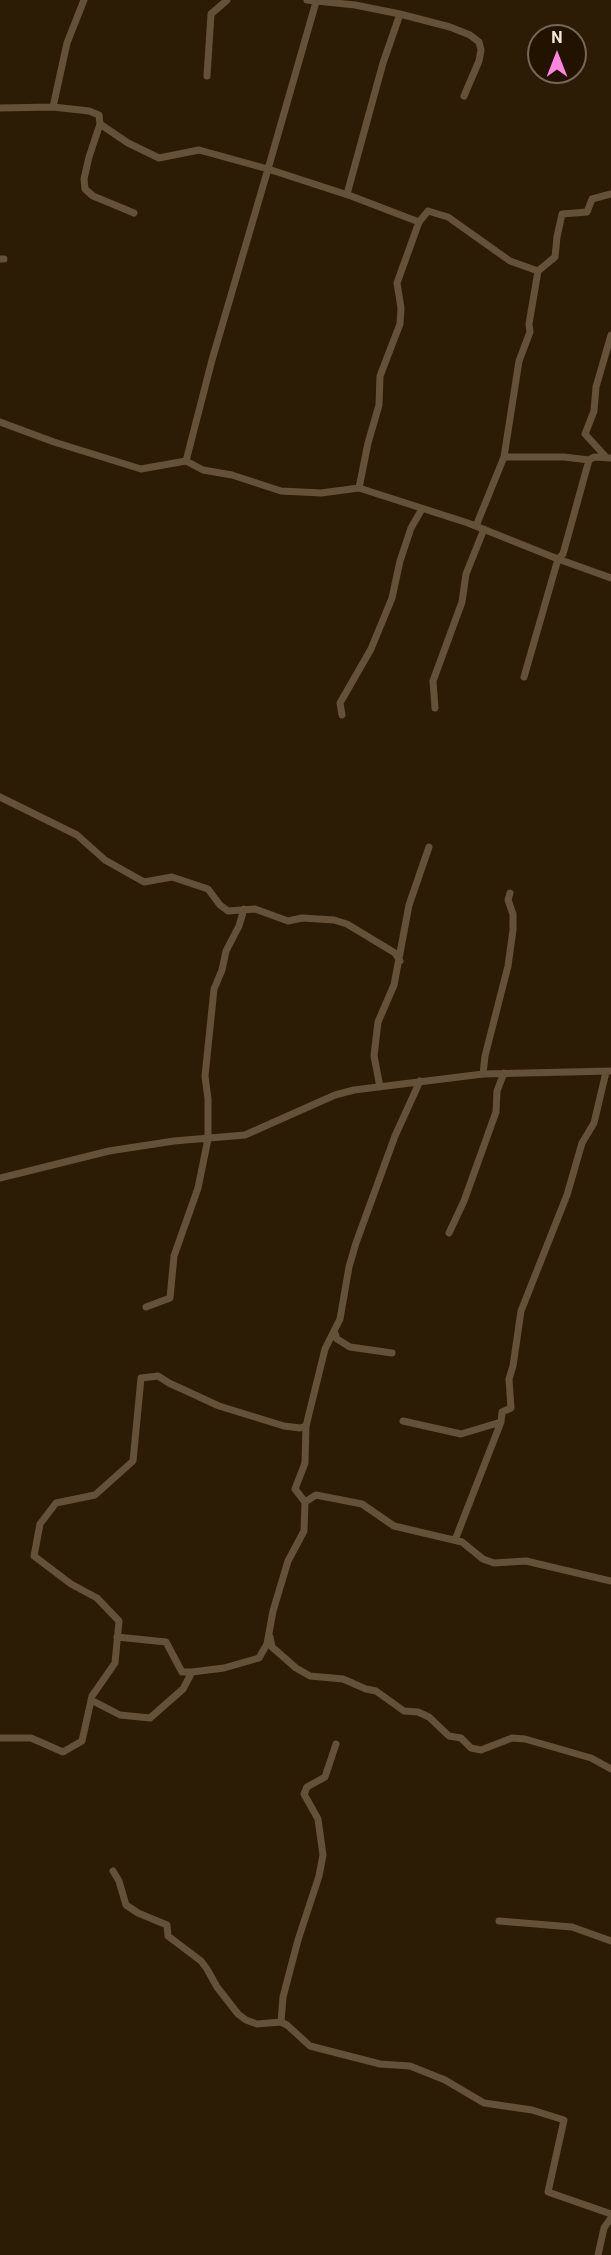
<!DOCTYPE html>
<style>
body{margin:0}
#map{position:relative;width:611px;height:2255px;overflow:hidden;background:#2c1c06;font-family:Roboto,sans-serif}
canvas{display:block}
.north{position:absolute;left:527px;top:24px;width:60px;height:60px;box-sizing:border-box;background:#221300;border:2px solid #756857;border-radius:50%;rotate:0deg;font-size:16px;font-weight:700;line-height:24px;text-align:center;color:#f2e7da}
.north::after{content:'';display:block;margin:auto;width:21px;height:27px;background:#fe86e0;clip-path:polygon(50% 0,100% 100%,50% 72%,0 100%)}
</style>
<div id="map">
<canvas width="611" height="2255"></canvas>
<div class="north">N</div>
</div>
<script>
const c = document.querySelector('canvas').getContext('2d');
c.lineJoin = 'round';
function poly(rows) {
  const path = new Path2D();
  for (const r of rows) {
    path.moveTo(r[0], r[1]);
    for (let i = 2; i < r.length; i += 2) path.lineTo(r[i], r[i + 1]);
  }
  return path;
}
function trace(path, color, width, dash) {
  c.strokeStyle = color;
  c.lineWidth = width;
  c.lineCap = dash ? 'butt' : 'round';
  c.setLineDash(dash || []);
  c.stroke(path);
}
trace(poly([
 [307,0,355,5,400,14,450,27,470,35,479,42,481,50,479,61,464,96],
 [315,0,316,2,268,169,351,196,419,222],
 [207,76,211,14,227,0],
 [53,107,67,43,84,0],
 [0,108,53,107,89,111,99,115,100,124,128,143,159,158,199,150,268,169,212,360,186,461],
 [100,124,89,157,84,179,85,189,93,196,134,213],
 [347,194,383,63,400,14],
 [0,259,4,259],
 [538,271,555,257,557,237,562,214,587,212,592,199,611,194],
 [0,422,54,442,141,469,186,461,203,470,232,475,281,491,321,493,359,488,468,523,558,559,563,554,589,460,594,457,611,458],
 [504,457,564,457,589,460],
 [606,457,585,434,594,411,596,387,611,335],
 [359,488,368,443,379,405,380,376,400,324,401,308,397,283,419,222,428,211,448,217,510,261,538,271,529,324,530,332,519,361,504,457,476,526],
 [524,677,558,559,611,578],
 [435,708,433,681,462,602,466,574,484,529],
 [342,715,340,703,371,649,392,598,400,561,411,528,422,509],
 [0,797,77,835,105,860,144,882,172,877,208,889,220,905,228,911,255,909,288,921,302,918,334,920,347,924,395,953,400,961],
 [483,1074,485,1056,508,966,513,930,513,914,508,900,510,893],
 [380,1087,374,1056,378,1022,394,985,409,905,429,847],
 [0,1178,109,1151,174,1141,245,1135,335,1095,354,1090,483,1074,611,1071],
 [449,1233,464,1201,496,1112,497,1091,504,1073],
 [146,1307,170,1298,174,1256,198,1188,208,1139,208,1099,205,1076,214,989,222,970,226,951,239,926,244,909],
 [334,1331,337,1339,350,1347,392,1353],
 [403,1421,461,1434,501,1422,502,1412,511,1408,509,1379,513,1366,521,1311,567,1195,582,1143,594,1123,606,1072],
 [305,1502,316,1495,362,1504,394,1526,462,1542,483,1559,494,1563,526,1561,611,1581],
 [455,1540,501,1422],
 [117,1637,166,1642,182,1672,192,1672],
 [270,1637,272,1647,296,1668,310,1676,343,1679,366,1689,376,1691,404,1711,418,1712,429,1717,449,1736,461,1738,471,1748,481,1750,512,1738,525,1739,591,1758,611,1769],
 [91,1700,120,1715,150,1718,183,1689,192,1672,224,1668,259,1658,267,1644,273,1611,288,1561,304,1531,305,1502,295,1489,305,1463,306,1426],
 [0,1738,31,1738,63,1752,82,1741,92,1696,115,1663,119,1621,97,1598,71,1584,34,1556,40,1524,56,1503,95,1495,133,1461,141,1378,158,1376,169,1383,219,1406,284,1426,300,1428,306,1426,325,1349,340,1319,349,1267,356,1243,395,1136,420,1081],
 [113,1871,119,1881,126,1905,138,1913,167,1925,168,1936,201,1961,207,1969,217,1987,238,2014,246,2020,257,2024,281,2022,287,2025,310,2046,380,2064,410,2066,445,2080,484,2103,532,2110,564,2120,548,2192,611,2214],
 [499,1921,572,1927,611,1941],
 [281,2022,283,1997,298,1940,319,1876,323,1855,318,1819,304,1794,307,1787,325,1777,336,1744],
 [598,2255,604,2228,611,2218]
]), '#63513a', 7);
</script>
